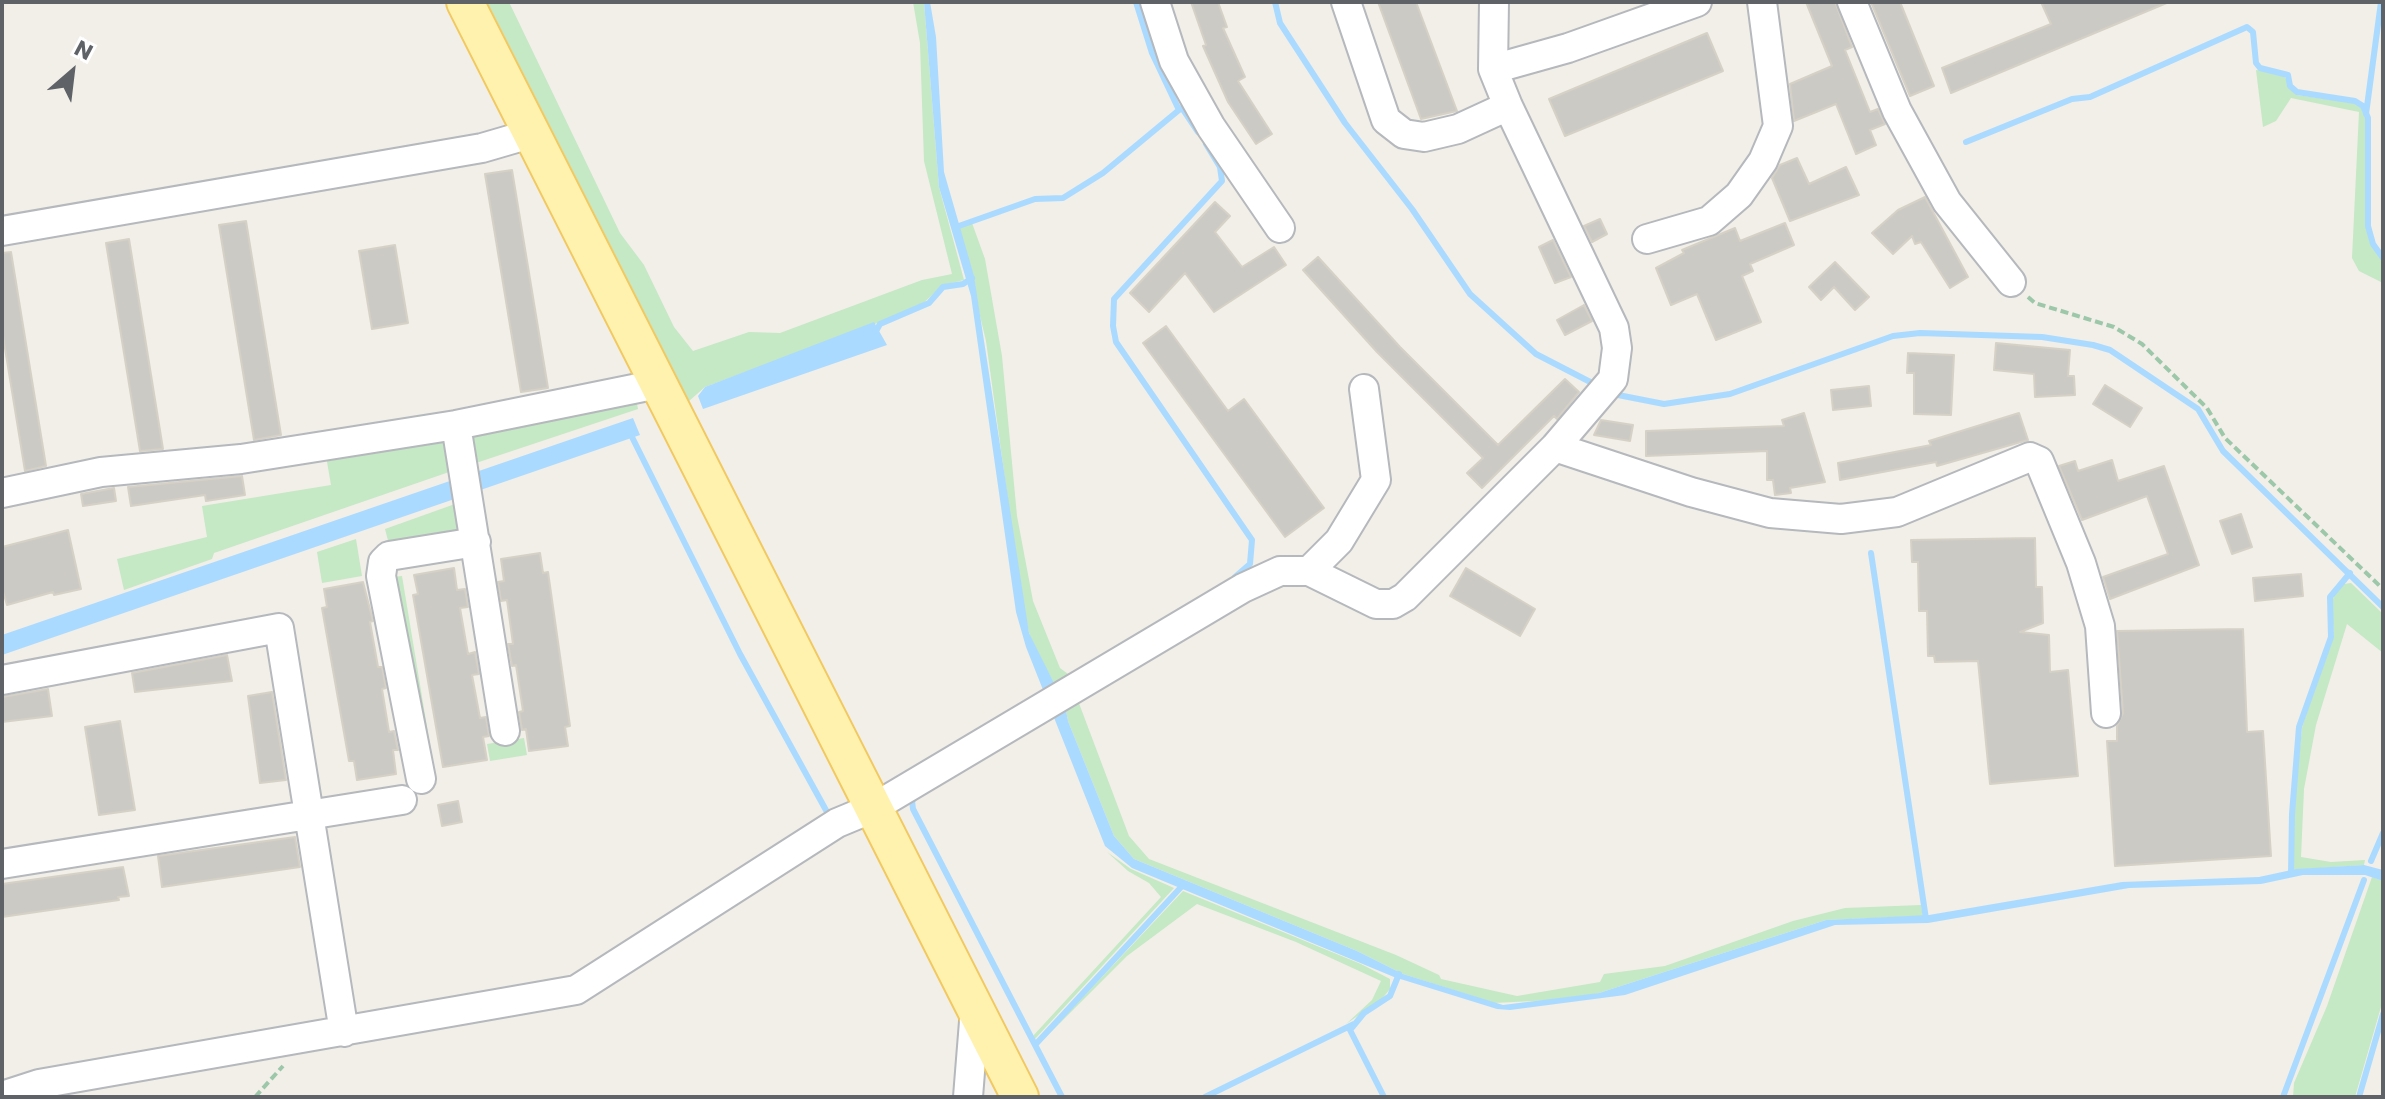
<!DOCTYPE html>
<style>
body{margin:0}
#map{position:relative;width:2385px;height:1099px;overflow:hidden;background:#f1efe8;font-family:Poppins,sans-serif}
canvas{display:block}
.frame{position:absolute;inset:0;border:4px solid #5f6368;pointer-events:none}
.north{position:absolute;left:32px;top:32px;width:80px;height:80px;-webkit-text-stroke:6px #fff;paint-order:stroke;rotate:28deg;font-size:22px;font-weight:700;line-height:32px;text-align:center;color:#5f6368}
.north::after{content:'';display:block;margin:auto;width:28px;height:36px;background:#5f6368;clip-path:polygon(50% 0,100% 100%,50% 72%,0 100%)}
</style>
<div id="map">
<canvas width="2385" height="1099"></canvas>
<div class="frame"></div>
<div class="north">N</div>
</div>
<script>
const c = document.querySelector('canvas').getContext('2d');
c.lineJoin = 'round';
function paint(path, color) {
  c.fillStyle = color;
  c.fill(path, 'evenodd');
}
function poly(rows) {
  const path = new Path2D();
  for (const r of rows) {
    path.moveTo(r[0], r[1]);
    for (let i = 2; i < r.length; i += 2) path.lineTo(r[i], r[i + 1]);
  }
  return path;
}
function trace(path, color, width, dash) {
  c.strokeStyle = color;
  c.lineWidth = width;
  c.lineCap = dash ? 'butt' : 'round';
  c.setLineDash(dash || []);
  c.stroke(path);
}
paint(poly([
 [487,2,509,2,620,233,644,265,674,327,693,351,749,332,780,333,922,280,952,274,924,161,920,43,913,2,924,2,939,187,964,280,943,285,918,308,705,387,689,401],
 [2256,70,2282,73,2297,95,2355,103,2361,108,2365,118,2366,226,2371,245,2383,261,2383,283,2359,271,2352,258,2359,112,2291,98,2276,121,2263,127],
 [972,223,985,259,1002,356,1017,516,1033,601,1060,668,1068,674,1055,685,1031,641,1022,603,986,341,959,228],
 [636,399,638,409,470,465,466,435],
 [437,436,447,441,452,471,214,553,212,559,124,590,117,559,207,537,202,506,331,485,326,456],
 [455,504,459,525,455,533,390,548,385,529],
 [356,539,362,576,322,583,317,552],
 [402,576,434,769,424,770,393,577],
 [2351,583,2383,614,2383,653,2347,624,2316,725,2304,789,2301,857,2331,862,2365,860,2364,865,2293,870,2293,813,2302,728,2322,661,2334,635,2331,604,2336,591,2344,584],
 [1077,698,1129,836,1149,859,1396,955,1439,975,1441,979,1517,996,1600,982,1604,974,1665,966,1793,921,1845,908,1921,905,1923,916,1826,920,1599,993,1573,999,1494,1003,1403,974,1357,951,1134,859,1114,836,1068,721,1065,705],
 [524,738,527,755,490,761,487,744],
 [1107,852,1131,869,1174,888,1034,1040,1032,1037,1161,897,1149,883,1128,871],
 [2372,877,2383,881,2383,1000,2355,1097,2293,1097,2294,1083,2327,1006],
 [1183,891,1361,964,1390,979,1390,989,1381,1000,1346,1024,1372,1000,1381,981,1296,942,1197,904,1127,956,1039,1044]
]), '#c5e8c5');
paint(poly([
 [924,2,930,2,936,37,944,172,974,276,1029,633,1065,705,1068,721,1114,836,1134,859,1357,951,1403,974,1503,1005,1599,993,1826,920,1929,915,2122,882,2259,877,2296,869,2364,865,2383,870,2383,881,2365,875,2303,875,2261,884,2129,888,1928,923,1835,925,1625,995,1510,1010,1497,1009,1394,977,1132,868,1105,846,1026,647,1016,612,971,296,939,187],
 [874,322,887,345,703,409,698,396,705,387],
 [633,418,640,435,2,655,2,635]
]), '#aadaff');
trace(poly([
 [1136,2,1152,53,1179,110,1182,108,1198,132],
 [1275,2,1280,23,1345,123,1412,209,1470,294,1536,354,1598,386],
 [2366,114,2381,2],
 [1966,142,2072,99,2090,97,2247,27,2253,32,2256,63,2260,68,2288,75,2290,86,2297,92,2355,101,2363,106,2368,118,2368,226,2373,244,2383,258],
 [1206,144,1220,167,1222,181,1114,299,1113,326,1116,342,1252,540,1250,564,1235,577],
 [956,227,1035,199,1063,198,1103,173,1179,110],
 [875,333,880,324,929,303,943,287,963,284,972,278],
 [1613,394,1664,404,1730,394,1893,336,1920,333,2042,337,2093,345,2110,350,2198,409,2223,451,2383,607],
 [630,433,740,654,827,812],
 [1871,553,1926,919],
 [917,795,912,801,913,809,1062,1097],
 [2371,861,2383,833],
 [2291,874,2292,814,2299,727,2331,637,2330,597,2350,573],
 [1035,1045,1183,885],
 [1205,1097,1354,1024],
 [1384,1097,1350,1030,1364,1013,1390,996,1399,974],
 [2283,1097,2364,880],
 [2359,1097,2383,1014]
]), '#aadaff', 6);
const building = poly([
 [1191,2,1218,2,1227,27,1223,28,1245,77,1238,81,1272,134,1256,144,1228,102,1203,46,1206,45,1191,2],
 [1378,2,1416,2,1457,111,1421,119,1378,2],
 [1806,2,1835,2,1852,47,1845,50,1870,112,1878,109,1885,124,1870,130,1876,145,1856,154,1836,104,1794,121,1790,84,1832,66,1806,2],
 [1871,2,1900,2,1934,86,1910,96,1871,2],
 [2041,2,2169,2,1951,93,1942,68,2051,24,2041,2],
 [1707,33,1723,71,1565,136,1549,99,1707,33],
 [1797,158,1809,184,1846,167,1859,195,1790,221,1772,178,1780,165,1797,158],
 [512,170,548,388,521,392,485,174,512,170],
 [1925,197,1968,277,1950,288,1921,242,1915,244,1912,236,1893,254,1872,233,1898,210,1925,197],
 [1215,202,1230,216,1215,232,1242,267,1274,247,1286,265,1214,312,1185,273,1149,312,1130,293,1215,202],
 [1600,219,1607,234,1592,242,1584,226,1600,219],
 [246,221,281,435,254,440,219,225,246,221],
 [1785,223,1794,245,1750,264,1753,271,1742,276,1761,322,1716,340,1697,294,1671,305,1656,268,1684,253,1682,250,1735,228,1740,241,1785,223],
 [129,239,163,449,140,451,106,243,129,239],
 [1553,240,1571,277,1555,283,1539,247,1553,240],
 [395,245,408,323,372,329,359,251,395,245],
 [11,252,46,466,25,471,2,330,2,253,11,252],
 [1318,257,1400,347,1498,445,1565,379,1579,392,1557,419,1554,416,1482,488,1467,473,1483,458,1377,352,1303,270,1318,257],
 [1835,262,1869,297,1855,310,1834,287,1821,300,1809,287,1835,262],
 [1584,305,1592,321,1565,335,1557,320,1584,305],
 [1166,326,1228,411,1244,399,1324,508,1285,537,1143,343,1166,326],
 [1996,343,2070,350,2068,376,2074,376,2075,395,2035,397,2034,374,1994,370,1996,343],
 [1908,353,1954,355,1951,415,1914,414,1914,373,1907,373,1908,353],
 [2105,385,2142,408,2130,427,2093,404,2105,385],
 [1869,386,1871,406,1833,410,1831,390,1869,386],
 [1804,413,1825,482,1790,488,1791,493,1775,495,1773,480,1767,480,1767,451,1646,456,1646,431,1784,426,1782,420,1804,413],
 [2019,413,2028,440,1937,466,1936,462,1840,480,1838,463,1931,445,1929,441,2019,413],
 [1601,420,1633,425,1630,441,1594,435,1601,420],
 [2112,460,2118,481,2164,466,2199,565,2110,599,2103,577,2168,554,2147,496,2082,520,2059,466,2075,461,2078,471,2112,460],
 [242,476,245,495,206,501,205,495,131,506,128,487,242,476],
 [114,488,116,501,83,506,81,494,114,488],
 [2241,514,2252,547,2232,554,2220,521,2241,514],
 [68,530,81,589,54,595,53,592,7,605,2,588,2,547,68,530],
 [2035,538,2036,587,2042,587,2043,623,2020,632,2049,635,2050,672,2068,670,2078,776,1990,784,1978,661,1935,662,1934,656,1928,656,1927,611,1919,611,1918,562,1912,562,1911,540,2035,538],
 [540,553,543,573,548,572,570,726,565,727,568,746,529,751,526,729,522,730,519,712,523,711,516,665,512,666,508,644,513,644,507,600,501,601,498,582,504,581,501,559,540,553],
 [454,568,457,590,465,589,468,607,460,608,468,654,475,652,479,674,472,675,480,718,486,717,489,736,483,737,487,760,443,767,413,595,418,594,414,575,454,568],
 [1466,568,1535,609,1520,636,1450,596,1466,568],
 [2301,574,2303,596,2255,601,2253,578,2301,574],
 [363,582,373,621,370,622,378,667,382,667,386,688,382,689,389,732,394,731,398,750,393,750,396,774,357,780,354,761,349,761,322,608,327,607,324,589,363,582],
 [2243,629,2247,732,2263,731,2271,856,2115,866,2107,741,2117,741,2117,726,2123,713,2117,631,2243,629],
 [227,655,232,681,135,692,132,673,227,655],
 [48,689,52,716,2,722,2,697,48,689],
 [272,692,286,780,260,783,248,696,272,692],
 [120,721,135,810,99,815,85,727,120,721],
 [458,801,462,822,442,826,438,805,458,801],
 [295,837,300,867,162,887,158,856,295,837],
 [123,867,129,896,118,897,119,900,2,917,2,884,123,867]
]);
paint(building, '#cccac5');
trace(building, '#d6d1c6', 2);
const minor = poly([
 [1155,2,1174,61,1211,127,1280,228],
 [1346,2,1386,120,1404,134,1424,137,1458,129,1508,106],
 [1852,2,1897,111,1947,202,2011,282],
 [1493,69,1568,48,1697,2],
 [2,231,482,148,530,134],
 [1647,239,1709,221,1739,195,1763,161,1778,126,1762,2],
 [456,425,505,731],
 [1555,447,1691,492,1770,513,1841,519,1897,512,2030,457,2039,461,2081,563,2100,626,2106,713],
 [2,493,101,472,241,459,456,425,658,384],
 [1309,571,1339,541,1376,480,1364,389],
 [2,680,279,628,344,1032],
 [421,779,381,576,383,562,389,556,476,542],
 [2,864,402,800],
 [2,1096,39,1084],
 [34,1097,39,1084,576,990,837,823,873,808,1243,588,1280,571,1309,571,1376,604,1393,604,1405,597,1555,447,1613,379,1617,348,1614,328,1508,106,1493,69,1494,2],
 [968,1097,975,1009]
]);
const major = poly([
 [465,2,1020,1097]
]);
trace(minor, '#b5b8bc', 32);
trace(major, '#f2c960', 40);
trace(poly([
 [2028,297,2035,303,2114,327,2142,344,2207,408,2225,438,2383,589],
 [255,1097,283,1066]
]), '#9cc7a9', 4, [8, 4]);
trace(minor, '#fff', 28);
trace(major, '#fff2af', 36);
</script>
